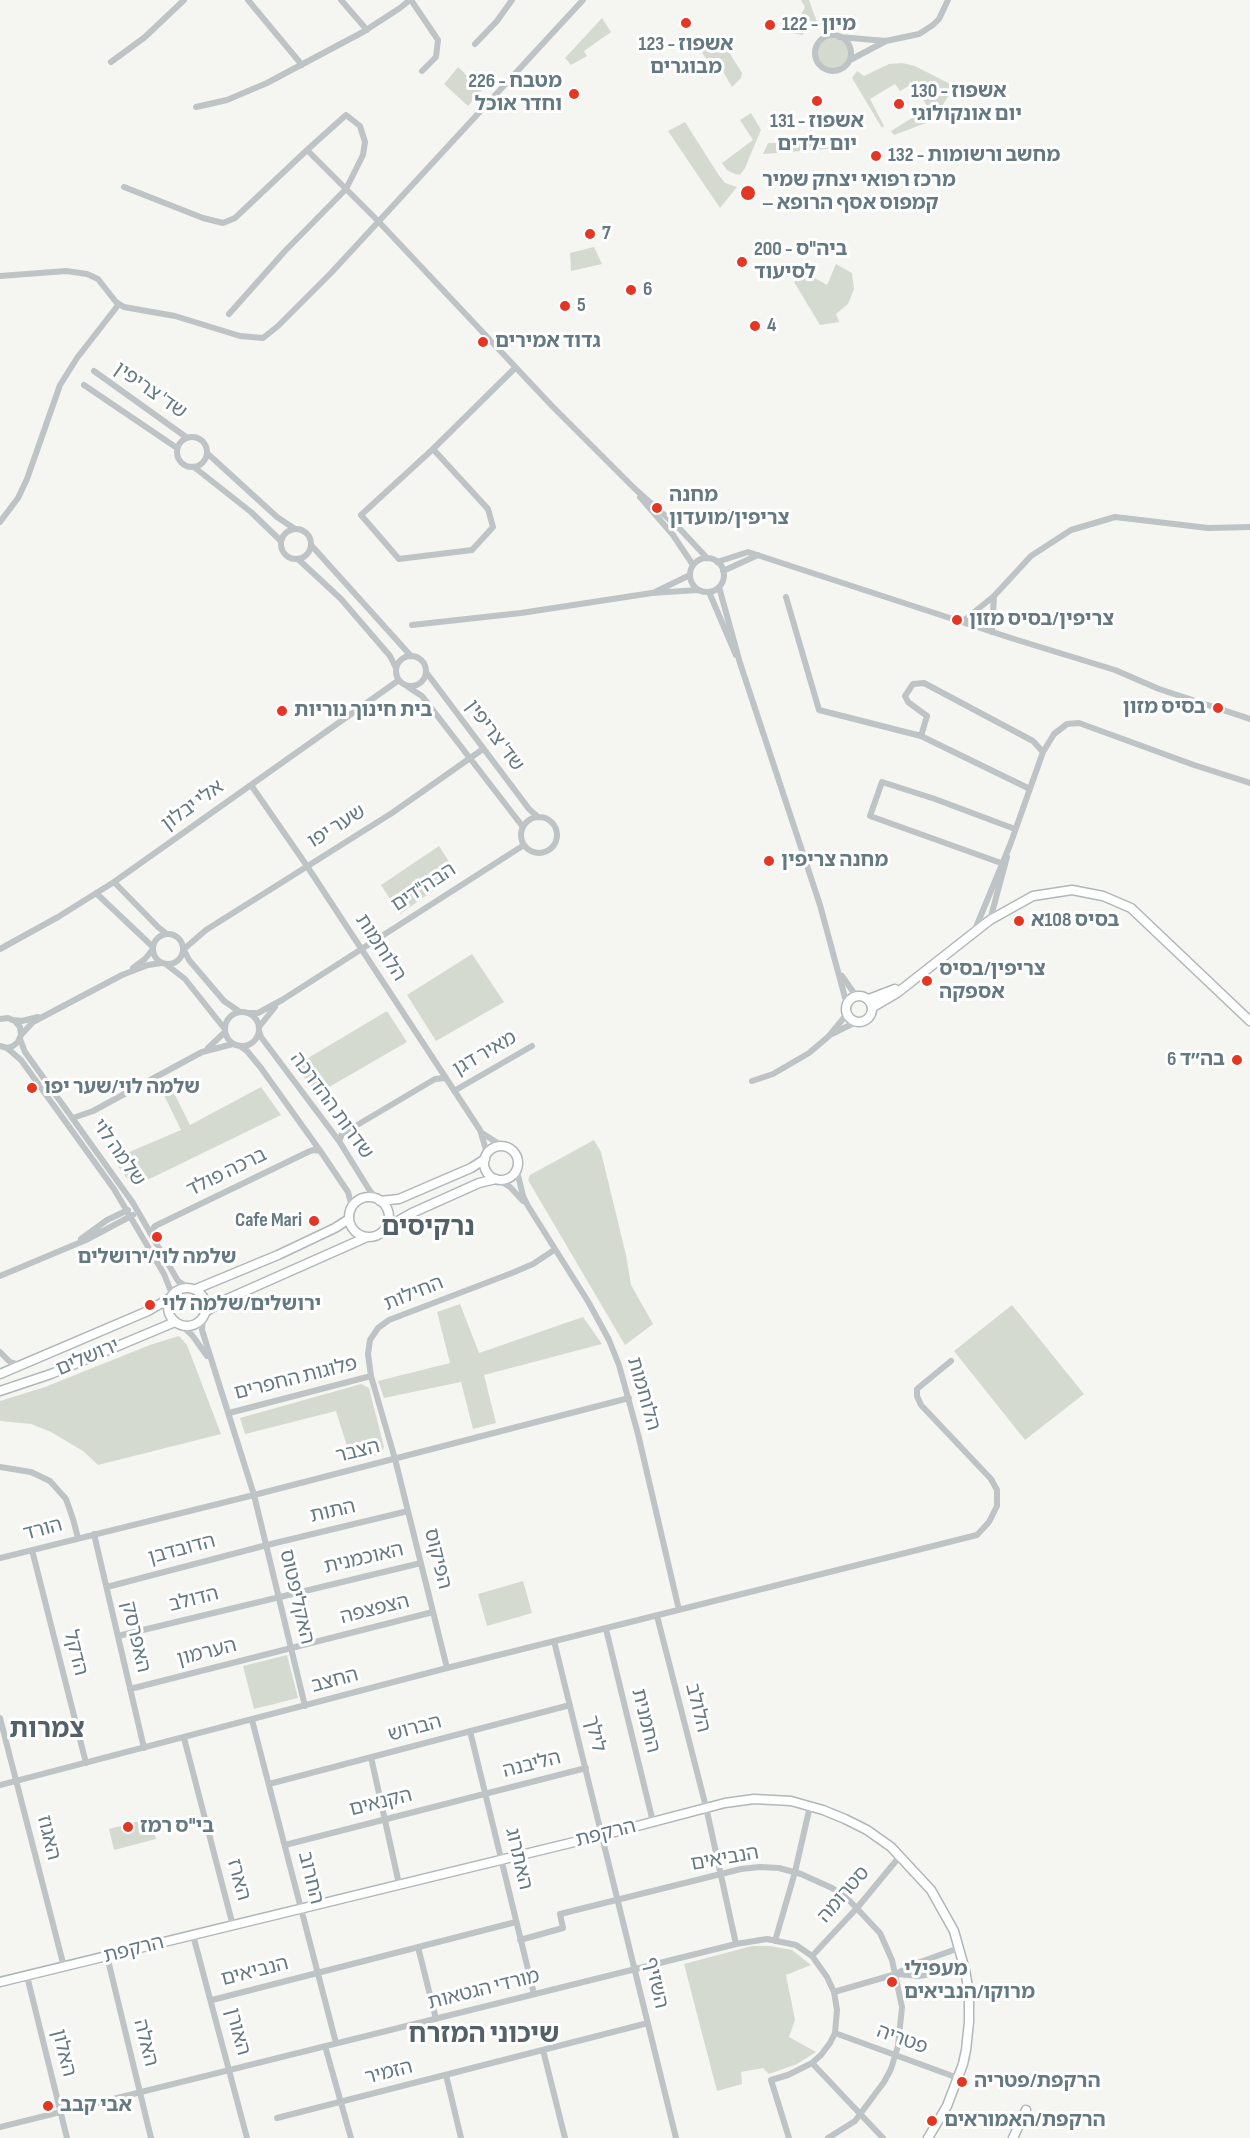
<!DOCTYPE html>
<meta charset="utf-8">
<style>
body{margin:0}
canvas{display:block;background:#f5f5f1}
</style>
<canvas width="1250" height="2138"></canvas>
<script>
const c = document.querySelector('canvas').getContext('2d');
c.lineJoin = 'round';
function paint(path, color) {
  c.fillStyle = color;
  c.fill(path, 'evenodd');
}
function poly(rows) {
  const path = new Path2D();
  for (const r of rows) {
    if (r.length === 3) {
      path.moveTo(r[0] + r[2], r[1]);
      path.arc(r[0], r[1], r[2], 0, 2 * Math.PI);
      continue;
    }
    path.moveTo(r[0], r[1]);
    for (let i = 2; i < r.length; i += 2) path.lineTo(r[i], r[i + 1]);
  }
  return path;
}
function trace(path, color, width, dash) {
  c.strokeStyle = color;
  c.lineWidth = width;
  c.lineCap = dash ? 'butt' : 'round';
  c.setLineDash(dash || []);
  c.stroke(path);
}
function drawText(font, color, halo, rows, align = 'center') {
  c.font = font + ' "Sofia Sans Condensed","Noto Sans Hebrew",sans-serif';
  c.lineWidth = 6;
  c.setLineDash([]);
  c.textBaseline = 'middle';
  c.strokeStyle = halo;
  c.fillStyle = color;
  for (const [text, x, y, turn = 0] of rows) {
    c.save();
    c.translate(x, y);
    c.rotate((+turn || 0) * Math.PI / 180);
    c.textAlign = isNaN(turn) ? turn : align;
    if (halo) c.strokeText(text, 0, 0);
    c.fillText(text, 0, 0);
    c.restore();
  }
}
paint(poly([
 [801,0,809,0,817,22,802,35,793,33,794,29,791,28,792,24,795,24,797,16,800,17,805,7],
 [602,18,611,32,584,51,587,56,571,65,565,58],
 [719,36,742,73,741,78,732,87,721,68,715,72,699,48],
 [833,54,16],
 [902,63,915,66,954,86,934,120,894,135,891,131,928,108,919,92,917,93,912,84,900,91,895,84,870,99,884,126,882,128,852,78,857,71,864,76,889,64],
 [458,67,482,90,468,106,444,84],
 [751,113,761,130,745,168,740,175,735,174,727,170,722,163,753,140,740,120],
 [685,122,718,174,725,183,737,187,720,208,668,131],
 [850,141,852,147,763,154,768,143],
 [594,247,602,264,571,271,570,253],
 [836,264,852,273,854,289,848,304,836,314,839,322,820,325,794,282,804,272,827,285],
 [439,846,457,874,400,914,381,885],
 [472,954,504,1002,436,1041,407,995],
 [387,1011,407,1042,317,1094,298,1069,298,1064],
 [170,1085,190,1125,261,1087,281,1115,133,1187,113,1159,181,1130,161,1089],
 [594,1140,601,1152,626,1255,631,1285,653,1324,625,1345,528,1180,530,1175],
 [460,1304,479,1353,583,1317,602,1344,484,1375,496,1423,473,1429,461,1382,384,1398,378,1381,450,1363,437,1312],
 [1012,1305,1084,1394,1025,1440,954,1351],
 [179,1336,187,1345,221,1434,98,1465,83,1451,51,1432,31,1424,0,1421,0,1401,45,1387,150,1345],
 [361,1384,369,1388,384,1447,381,1454,352,1462,336,1411,245,1434,240,1418],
 [523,1581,532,1613,487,1626,478,1594],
 [287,1655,298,1698,254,1709,243,1666],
 [151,1818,156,1839,114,1850,109,1829],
 [752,1946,770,1946,792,1950,811,1965,786,1975,795,2020,789,2037,816,2052,797,2064,769,2074,763,2068,741,2072,742,2084,717,2091,684,1964]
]), '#d5dad0');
const secondary = poly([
 [859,1009,13],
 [869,999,895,989],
 [873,1007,897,993,990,920,1033,896,1072,890,1103,896,1131,908,1250,1021],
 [501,1163,17],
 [369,1217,20],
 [380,1201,399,1199,471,1168,485,1159],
 [385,1228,412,1213,479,1183,496,1179],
 [187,1307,19],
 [196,1289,278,1255,335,1228,349,1219],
 [205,1312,225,1300,367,1237],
 [0,1374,148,1311,170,1298],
 [0,1391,51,1374,175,1322],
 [0,1982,603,1835,725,1803,754,1799,791,1801,823,1810,845,1819,867,1830,891,1847,931,1890,954,1931,965,1970,969,1993,969,2022,966,2050,963,2064,947,2106,928,2138],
 [1013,2138,1026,2110]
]);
trace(secondary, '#b0b7ba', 11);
trace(poly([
 [248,0,302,65],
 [341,0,367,30],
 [411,0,438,40,436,57,422,71],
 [833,53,18],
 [839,37,886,41,919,34,933,25,939,19,948,0],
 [475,44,497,21,512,0],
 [850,60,886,41],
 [111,62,145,37,184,0],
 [196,107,227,100,267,83,363,32,400,8,410,0],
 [124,187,203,218,223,223,235,218,307,150],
 [0,276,66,271,87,274,98,279,116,302,124,307,175,316,240,336,263,338,278,326,331,273,583,0],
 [229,314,285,251,346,189,363,155,365,142,360,126,346,115,307,150,379,222,553,407,635,489,680,529,707,558],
 [94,371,186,437],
 [84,385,177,448],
 [192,452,15],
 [433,449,488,509,493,527,472,550,399,559,361,515,433,449,515,368],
 [207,453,277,517,295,529],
 [194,467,251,512,281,541],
 [640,497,673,535,693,565],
 [0,522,18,498,27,479,60,385,77,358,119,304],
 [296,544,15],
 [311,545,411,656],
 [707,575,17],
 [298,559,341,599,390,656,396,668],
 [717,562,748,552,1014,639,1115,670,1159,689,1250,719],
 [723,571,758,555],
 [719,587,740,663,820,905,847,1005],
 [655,592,690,575],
 [709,592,736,655],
 [786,597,819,710,921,736,1030,789],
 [962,622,994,596,1031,556,1071,530,1115,517,1208,528,1250,527],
 [412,625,521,613,652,593,698,590],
 [992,632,994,596],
 [411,671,15],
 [426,672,529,809,538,817],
 [408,687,422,696,523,827],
 [921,736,927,716,908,702,905,696,913,684,924,683,1033,741,1043,752],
 [251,785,307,866,480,1130,487,1153],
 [539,835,18],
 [1001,863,870,816,882,782,935,799,1015,829],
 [114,882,158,927,167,934],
 [96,893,153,947],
 [990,920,1007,857],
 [974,932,1010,845,1043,752,1054,734,1067,724,1079,723,1194,765,1250,783],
 [168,949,15],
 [0,949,58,917,114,882,399,680],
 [184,949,206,930,392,813,483,749],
 [184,950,189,960,224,1001,240,1012],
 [167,965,185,979,224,1028],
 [133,968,145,959,153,949],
 [842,976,856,996],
 [242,1029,17],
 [248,1013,258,1013,282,1000,524,845],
 [0,1019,8,1018,15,1021,20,1027,21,1035,18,1042,13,1046,7,1048,0,1046],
 [13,1020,22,1021,38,1017],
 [259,1027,275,1007],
 [259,1031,261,1037,339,1141,370,1191,378,1200],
 [832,1034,856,1022],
 [21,1035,33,1022,122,975,148,965,161,963],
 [20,1039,25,1052,133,1203,178,1281,187,1287],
 [240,1046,247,1051,261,1068,321,1152,348,1192,352,1207],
 [7,1048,21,1060,114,1189,164,1274,172,1294],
 [208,1048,225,1032],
 [752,1081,773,1074,809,1053,829,1036,847,1014],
 [454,1091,532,1046],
 [73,1118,93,1111,202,1052,233,1044],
 [482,1133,502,1146],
 [339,1141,342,1134,435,1079,445,1078],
 [517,1171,523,1196,528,1206,589,1303,609,1340,619,1365,638,1434,679,1610],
 [498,1180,510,1187,523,1201],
 [150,1233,155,1226,310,1151,314,1150,320,1151],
 [81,1239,107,1220,128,1210],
 [0,1276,86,1240,133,1215],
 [203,1317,202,1330,254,1495,305,1706],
 [181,1325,192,1335,207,1356],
 [0,1352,10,1362,20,1365],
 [229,1413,371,1376],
 [0,1467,31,1472,50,1481,66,1499,73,1519,78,1538],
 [94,1534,144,1748],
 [32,1550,86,1763],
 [0,1558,254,1495,629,1398],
 [107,1587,267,1545,408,1511],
 [657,1616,706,1807,736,1944],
 [606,1629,653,1822],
 [118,1636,421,1563],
 [554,1641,676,2138],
 [447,1668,395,1459,371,1376,368,1354,370,1340,378,1328,389,1320,512,1273,533,1264,554,1250],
 [130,1689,433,1612],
 [0,1718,64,1967],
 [252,1720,336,2043],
 [470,1731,534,1994],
 [184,1738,233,1926],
 [371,1757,399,1884],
 [269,1784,570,1705],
 [0,1785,447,1668,977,1535,989,1522,997,1506,997,1490,991,1479,921,1405,917,1396,917,1389,951,1361],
 [285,1845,586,1768],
 [193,1935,247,2138],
 [520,1940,563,1928,560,1914,741,1869,760,1867,779,1868,801,1874,832,1888,847,1898,880,1933,892,1960,902,2007,898,2046,891,2069,884,2082,855,2121,828,2138],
 [775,1941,795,1872,810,1806],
 [418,1947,436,2019],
 [107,1956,151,2138],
 [812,1956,857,1908,900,1856],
 [897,1974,919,1976,964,1968],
 [27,1976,67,2138],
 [834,1992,896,1974,912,1965,959,1948],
 [212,2000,516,1922],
 [835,2033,958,2078],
 [325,2046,351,2138],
 [543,2050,565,2138],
 [812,2063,883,2138],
 [446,2075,461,2138],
 [277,2118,648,2023],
 [0,2127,736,1944,767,1939,796,1945,812,1956,827,1977,834,1992,837,2010,835,2033,830,2043,821,2055,812,2063,788,2075,771,2080,789,2138]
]), '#bec3c5', 6);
trace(secondary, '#fff', 8);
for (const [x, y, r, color] of [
 [686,23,6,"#e33623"],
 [770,25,6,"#e33623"],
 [574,94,6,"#e33623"],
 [817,101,6,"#e33623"],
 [899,104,6,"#e33623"],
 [876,156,6,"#e33623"],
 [748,193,8,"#e33623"],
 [590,234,6,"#e33623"],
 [742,262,6,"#e33623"],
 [631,290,6,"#e33623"],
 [565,306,6,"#e33623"],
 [755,326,6,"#e33623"],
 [483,342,6,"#e33623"],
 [657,508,6,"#e33623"],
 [957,620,6,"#e33623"],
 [1218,708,6,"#e33623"],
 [282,711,6,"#e33623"],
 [769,861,6,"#e33623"],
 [1019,921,6,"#e33623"],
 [927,981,6,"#e33623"],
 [1237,1060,6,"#e33623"],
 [32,1088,6,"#e33623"],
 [314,1221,6,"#e33623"],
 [157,1237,6,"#e33623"],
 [150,1305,6,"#e33623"],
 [128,1827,6,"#e33623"],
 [892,1982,6,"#e33623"],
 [962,2082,6,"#e33623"],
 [48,2106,6,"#e33623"],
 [932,2121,6,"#e33623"]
]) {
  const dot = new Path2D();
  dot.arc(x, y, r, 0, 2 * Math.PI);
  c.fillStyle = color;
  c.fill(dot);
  trace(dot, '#fff', 2);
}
drawText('bold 20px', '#647982', '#fff', [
 ["122 - מיון",782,25],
 ["123 - אשפוז",686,45,"center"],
 ["מבוגרים",686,68,"center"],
 ["226 - מטבח",562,82,"right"],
 ["וחדר אוכל",562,105,"right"],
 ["130 - אשפוז",911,92],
 ["יום אונקולוגי",911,115],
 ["131 - אשפוז",817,122,"center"],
 ["יום ילדים",817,145,"center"],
 ["132 - מחשב ורשומות",888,156],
 ["מרכז רפואי יצחק שמיר",762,181],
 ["– קמפוס אסף הרופא",762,204],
 ["7",602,234],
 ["200 - ביה\"ס",754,250],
 ["לסיעוד",754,273],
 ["6",643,290],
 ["5",577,306],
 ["4",767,326],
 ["גדוד אמירים",495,342],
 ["מחנה",669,496],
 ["צריפין/מועדון",669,519],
 ["צריפין/בסיס מזון",969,620],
 ["בסיס מזון",1206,708,"right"],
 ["בית חינוך נוריות",294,711],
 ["מחנה צריפין",781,861],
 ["בסיס 108א",1031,921],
 ["צריפין/בסיס",939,970],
 ["אספקה",939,993],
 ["בה״ד 6",1225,1060,"right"],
 ["שלמה לוי/שער יפו",44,1088],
 ["Cafe Mari",302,1221,"right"],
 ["שלמה לוי/ירושלים",157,1258,"center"],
 ["ירושלים/שלמה לוי",162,1305],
 ["בי\"ס רמז",140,1827],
 ["מעפילי",904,1970],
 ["מרוקו/הנביאים",904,1993],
 ["הרקפת/פטריה",974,2082],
 ["אבי קבב",60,2106],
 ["הרקפת/האמוראים",944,2121]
], 'left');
drawText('20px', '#647982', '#fff', [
 ["שד' צריפין",150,391,35],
 ["שד' צריפין",494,736,53],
 ["אלי יבלון",193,806,-36],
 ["שער יפו",337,827,-32],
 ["הבה\"דים",424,888,-33],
 ["הלוחמות",380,948,57],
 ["מאיר דגן",485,1054,-30],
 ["שדרות ההדרכה",331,1106,54],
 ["שלמה לוי",118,1153,55],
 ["ברכה פולד",227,1173,-26],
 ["החילות",414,1294,-22],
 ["ירושלים",88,1358,-23],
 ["פלוגות החפרים",296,1379,-14],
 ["הלוחמות",643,1394,74],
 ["הצבר",358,1452,-14],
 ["התות",333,1512,-13],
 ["הורד",43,1530,-15],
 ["הדובדבן",182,1550,-15],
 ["האוכמנית",364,1559,-13],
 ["הפיקוס",437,1559,76],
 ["האקליפטוס",296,1597,77],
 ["הדולב",194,1600,-14],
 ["הצפצפה",375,1610,-14],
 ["האפרסק",135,1637,77],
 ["הדקל",75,1653,76],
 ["הערמון",207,1653,-14],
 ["החצב",335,1681,-15],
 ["הלולב",697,1708,76],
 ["החמנית",645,1721,76],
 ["הברוש",415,1729,-15],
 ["לילך",594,1734,76],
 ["הליבנה",532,1765,-14],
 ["הקנאים",381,1803,-14],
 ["הרקפת",606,1834,-14],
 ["האגוז",48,1838,76],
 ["האתרוג",518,1859,77],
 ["הנביאים",725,1859,-10],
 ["החרוב",310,1878,76],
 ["הארז",238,1880,75],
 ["סטרומה",844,1895,-49],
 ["הרקפת",134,1950,-14],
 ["הנביאים",255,1972,-14],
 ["השזיף",655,1983,77],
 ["מורדי הגטאות",484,1990,-14],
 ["האורן",237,2032,75],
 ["פטריה",902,2040,20],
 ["האלה",145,2043,76],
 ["האלון",63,2053,76],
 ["הזמיר",389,2073,-14]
]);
drawText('bold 26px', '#526168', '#fff', [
 ["נרקיסים",428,1228],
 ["צמרות",47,1730],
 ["שיכוני המזרח",484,2035]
]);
</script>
